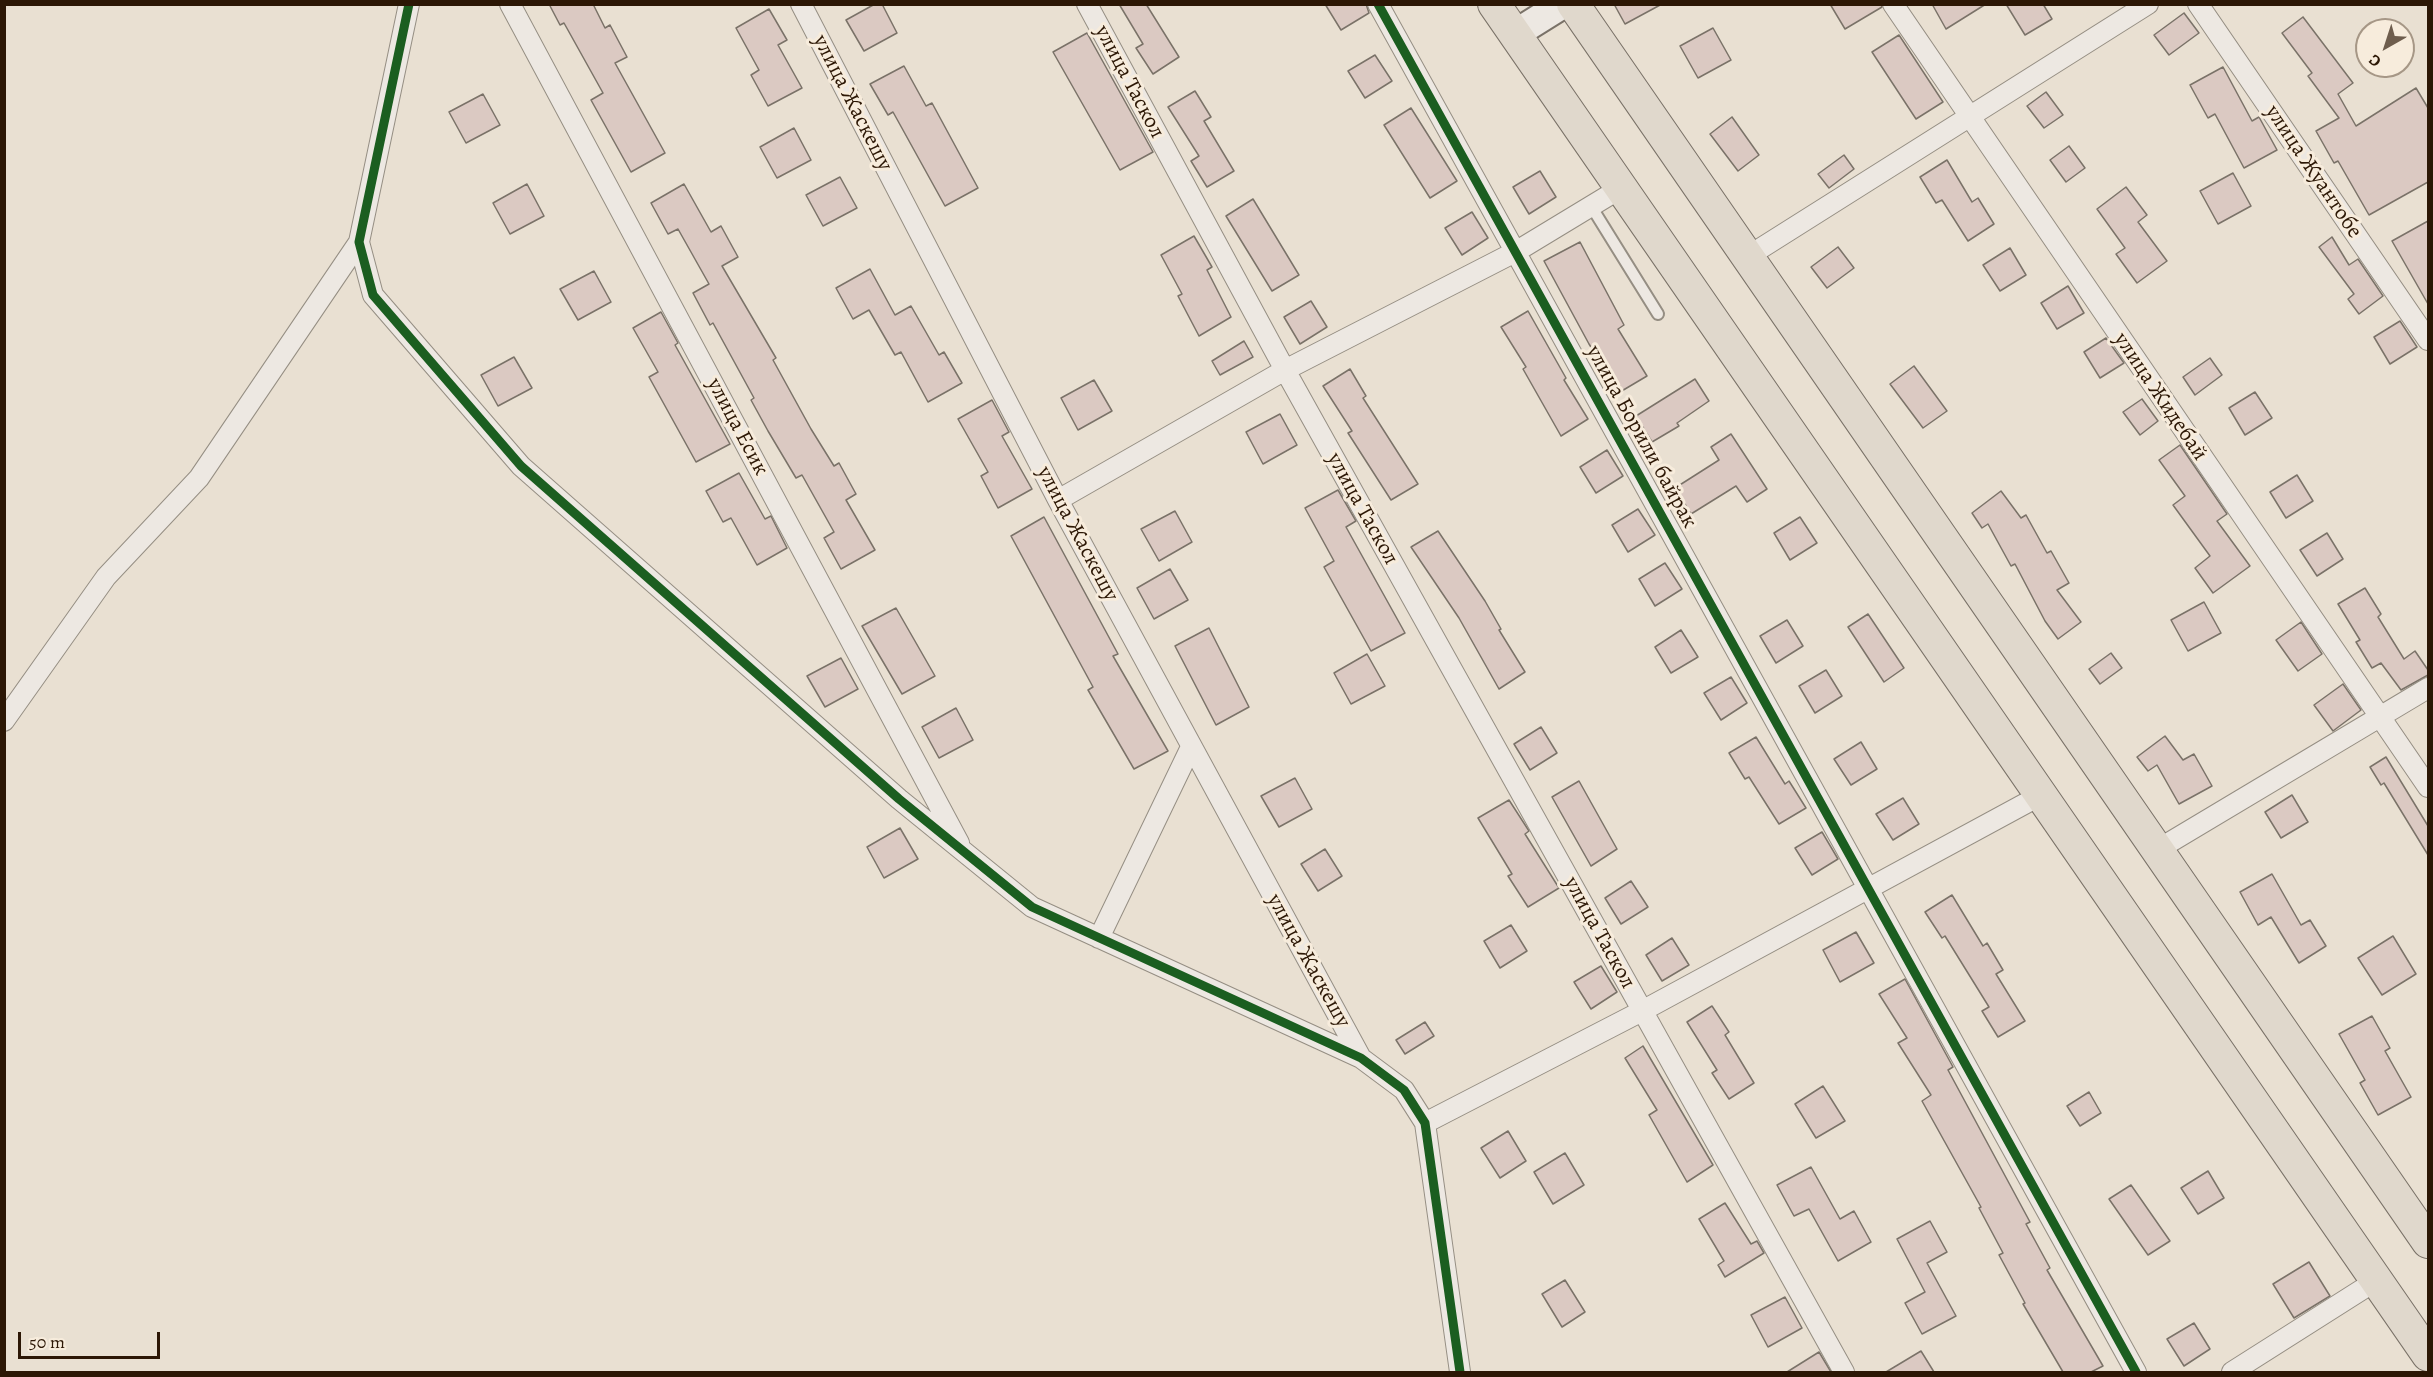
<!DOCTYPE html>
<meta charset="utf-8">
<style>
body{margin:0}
#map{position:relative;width:2433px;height:1377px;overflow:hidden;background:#e9e0d2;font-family:Alegreya,serif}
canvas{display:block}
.frame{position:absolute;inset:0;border:6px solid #2c1705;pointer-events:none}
.north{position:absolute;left:2355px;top:18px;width:60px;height:60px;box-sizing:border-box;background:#f7ecdc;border:2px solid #a69786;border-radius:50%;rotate:219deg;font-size:16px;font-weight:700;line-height:24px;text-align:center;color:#2c1705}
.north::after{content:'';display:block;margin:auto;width:21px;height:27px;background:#6e5d4d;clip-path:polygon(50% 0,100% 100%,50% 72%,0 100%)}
.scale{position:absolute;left:18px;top:1332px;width:142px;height:27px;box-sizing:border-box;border:3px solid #2c1705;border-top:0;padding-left:8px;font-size:18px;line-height:21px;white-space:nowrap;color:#2c1705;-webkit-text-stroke:4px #f7ecdc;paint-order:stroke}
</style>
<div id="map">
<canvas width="2433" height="1377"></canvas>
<div class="frame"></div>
<div class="north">С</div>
<div class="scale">50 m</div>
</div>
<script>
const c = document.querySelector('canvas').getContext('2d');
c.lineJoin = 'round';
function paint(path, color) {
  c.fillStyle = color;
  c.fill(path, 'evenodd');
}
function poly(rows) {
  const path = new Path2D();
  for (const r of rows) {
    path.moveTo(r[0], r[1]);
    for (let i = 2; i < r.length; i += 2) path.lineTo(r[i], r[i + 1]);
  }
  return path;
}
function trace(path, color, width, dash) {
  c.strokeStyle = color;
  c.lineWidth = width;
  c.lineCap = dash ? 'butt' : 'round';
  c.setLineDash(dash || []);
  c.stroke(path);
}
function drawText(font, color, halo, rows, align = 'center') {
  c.font = font + ' Alegreya,serif';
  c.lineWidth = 6;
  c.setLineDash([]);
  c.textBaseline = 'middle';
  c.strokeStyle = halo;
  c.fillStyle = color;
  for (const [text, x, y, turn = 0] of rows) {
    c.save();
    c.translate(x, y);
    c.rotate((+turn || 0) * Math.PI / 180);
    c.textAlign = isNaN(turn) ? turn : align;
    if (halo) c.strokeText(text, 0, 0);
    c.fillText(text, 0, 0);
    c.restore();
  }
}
const building = poly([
 [549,4,593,4,605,28,610,25,627,57,615,63,665,153,631,172,591,100,603,93,564,23,560,25,549,4],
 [875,4,882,4,897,33,864,51,846,20,875,4],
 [1119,4,1146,4,1179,57,1153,74,1136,48,1143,44,1119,4],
 [1325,4,1366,4,1369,13,1341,30,1325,4],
 [1614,4,1662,4,1625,24,1614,4],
 [1830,4,1881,4,1882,7,1845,29,1830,4],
 [1932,4,1986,4,1946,29,1932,4],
 [2006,4,2043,4,2052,19,2025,35,2006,4],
 [769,9,787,40,778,45,802,88,768,106,751,75,759,70,736,28,769,9],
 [2184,13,2199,33,2169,55,2154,35,2184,13],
 [2303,17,2353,83,2338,94,2356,126,2416,88,2428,108,2428,182,2369,215,2338,161,2334,163,2316,131,2339,118,2308,76,2312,73,2282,33,2303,17],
 [1713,28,1731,60,1698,78,1680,46,1713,28],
 [1087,33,1153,152,1120,170,1053,52,1087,33],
 [1899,35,1943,102,1916,119,1872,52,1899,35],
 [1375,55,1392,81,1365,98,1348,71,1375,55],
 [904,66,926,106,932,103,978,188,945,206,893,112,888,115,870,84,904,66],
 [2223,67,2252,121,2259,117,2277,150,2244,168,2215,114,2208,118,2190,85,2223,67],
 [1195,91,1211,117,1204,121,1234,171,1207,187,1191,161,1199,156,1168,107,1195,91],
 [2046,92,2063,115,2044,128,2027,106,2046,92],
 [483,94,500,125,466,143,449,112,483,94],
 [1411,108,1457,181,1430,198,1384,125,1411,108],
 [1732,117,1759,155,1738,171,1710,134,1732,117],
 [794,128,811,160,777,178,760,147,794,128],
 [2069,146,2085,168,2066,182,2050,160,2069,146],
 [1844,155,1854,169,1829,188,1818,174,1844,155],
 [1947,160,1972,202,1978,198,1994,224,1968,241,1942,200,1936,203,1920,177,1947,160],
 [1540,171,1556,197,1529,214,1513,187,1540,171],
 [2233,173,2251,206,2218,224,2200,191,2233,173],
 [840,177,857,208,823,226,806,195,840,177],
 [527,184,544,216,510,234,493,203,527,184],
 [684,184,711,232,721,226,738,257,722,266,776,358,773,360,811,429,834,466,839,463,856,494,846,500,875,550,841,569,824,538,834,532,802,475,796,478,768,431,751,400,754,398,713,323,710,325,693,293,709,284,678,229,668,234,651,203,684,184],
 [2126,187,2147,215,2138,222,2167,261,2137,283,2116,254,2125,248,2097,209,2126,187],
 [1253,199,1299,275,1272,291,1226,216,1253,199],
 [1472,212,1488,238,1462,255,1445,228,1472,212],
 [2428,221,2428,304,2392,241,2428,221],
 [1194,236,1212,267,1207,270,1231,317,1199,336,1178,296,1182,294,1161,255,1194,236],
 [2332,237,2349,265,2358,259,2383,296,2359,314,2348,299,2354,294,2319,247,2332,237],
 [1580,242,1624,325,1618,329,1647,376,1620,392,1589,344,1544,261,1580,242],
 [1838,247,1854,268,1827,288,1811,267,1838,247],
 [2010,248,2026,275,2000,291,1983,265,2010,248],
 [870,269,895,315,911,306,939,355,944,352,962,383,928,402,901,352,895,355,869,310,853,319,836,288,870,269],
 [594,271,611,302,578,320,560,289,594,271],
 [2068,286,2084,313,2057,329,2041,303,2068,286],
 [1311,301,1327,327,1300,344,1284,317,1311,301],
 [1528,311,1566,378,1564,380,1588,419,1561,436,1523,369,1526,367,1501,327,1528,311],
 [661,312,678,343,675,345,730,444,696,462,649,377,658,372,633,328,661,312],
 [2400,321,2417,347,2390,364,2374,337,2400,321],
 [2106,338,2124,363,2100,378,2084,352,2106,338],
 [1244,341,1253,357,1220,375,1212,361,1244,341],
 [514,357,532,388,498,406,481,375,514,357],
 [2210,358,2222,375,2195,395,2183,377,2210,358],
 [1914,366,1947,411,1923,428,1890,384,1914,366],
 [1350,369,1366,396,1363,398,1418,484,1391,500,1348,433,1352,431,1323,386,1350,369],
 [1695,379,1709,401,1677,423,1679,426,1652,442,1636,416,1695,379],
 [1094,380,1112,411,1078,430,1061,398,1094,380],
 [2255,392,2272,418,2245,435,2229,408,2255,392],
 [2142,399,2158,421,2140,435,2123,412,2142,399],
 [992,400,1009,432,1002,436,1032,489,998,508,981,476,988,472,958,419,992,400],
 [1280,414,1297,445,1263,464,1246,432,1280,414],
 [1731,434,1767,489,1747,502,1736,486,1691,514,1675,488,1719,460,1711,447,1731,434],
 [2180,445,2227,514,2217,521,2250,566,2213,593,2195,568,2210,556,2173,505,2185,496,2159,460,2180,445],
 [1607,450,1623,476,1596,493,1580,467,1607,450],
 [739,473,765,519,771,516,787,548,757,565,731,518,723,522,706,491,739,473],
 [2297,475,2313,501,2286,518,2270,492,2297,475],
 [1338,490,1356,521,1346,527,1405,633,1371,651,1324,567,1334,561,1305,508,1338,490],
 [2001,491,2021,518,2026,515,2047,553,2051,551,2069,583,2057,590,2081,622,2058,639,2045,621,2015,564,2011,566,1988,524,1982,528,1972,513,2001,491],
 [1638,509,1655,535,1628,552,1612,525,1638,509],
 [1175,511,1192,542,1159,561,1141,529,1175,511],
 [1044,517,1118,654,1113,656,1168,751,1134,769,1088,690,1093,687,1011,536,1044,517],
 [1800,517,1817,543,1790,560,1774,533,1800,517],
 [1438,531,1485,601,1501,629,1499,630,1525,672,1499,689,1459,618,1411,547,1438,531],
 [2327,533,2343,559,2317,576,2300,550,2327,533],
 [1665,563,1682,589,1655,606,1639,579,1665,563],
 [1170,569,1188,600,1154,619,1137,588,1170,569],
 [2365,588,2381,614,2378,617,2404,659,2415,651,2428,670,2428,675,2401,690,2381,663,2372,668,2356,642,2360,640,2338,604,2365,588],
 [2204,602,2221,633,2188,651,2171,620,2204,602],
 [896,608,935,676,902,694,862,626,896,608],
 [1868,614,1904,668,1884,682,1848,627,1868,614],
 [1787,620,1803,646,1776,663,1760,636,1787,620],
 [2301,622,2322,654,2298,671,2276,640,2301,622],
 [1209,628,1249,707,1216,725,1175,646,1209,628],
 [1681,630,1698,657,1671,673,1655,647,1681,630],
 [2111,653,2122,668,2100,684,2089,669,2111,653],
 [1367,654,1385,686,1351,704,1334,673,1367,654],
 [841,658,858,689,825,707,807,676,841,658],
 [1826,670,1842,696,1815,713,1799,686,1826,670],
 [1731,677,1747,703,1721,720,1704,693,1731,677],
 [2343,684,2361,710,2333,731,2314,705,2343,684],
 [956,708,973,740,939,758,922,727,956,708],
 [1541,727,1557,753,1530,770,1514,744,1541,727],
 [2165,736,2183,760,2194,754,2212,786,2179,804,2157,765,2148,771,2137,757,2165,736],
 [1756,737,1785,784,1789,781,1806,808,1779,824,1749,777,1745,779,1729,753,1756,737],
 [1861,742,1877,769,1851,785,1834,759,1861,742],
 [2386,757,2428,826,2428,855,2384,783,2381,785,2370,767,2386,757],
 [1295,778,1312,809,1279,827,1261,796,1295,778],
 [1579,781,1617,849,1591,866,1552,797,1579,781],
 [2292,795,2308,822,2281,838,2265,812,2292,795],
 [1903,798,1919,824,1893,840,1876,814,1903,798],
 [1509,800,1529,831,1525,834,1559,888,1528,907,1508,876,1512,874,1478,818,1509,800],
 [900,828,918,859,884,878,867,847,900,828],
 [1822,832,1838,859,1812,875,1795,848,1822,832],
 [1325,849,1342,876,1318,891,1301,864,1325,849],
 [2272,874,2301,925,2310,920,2326,946,2299,963,2271,917,2258,925,2240,892,2272,874],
 [1631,881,1648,907,1621,924,1605,898,1631,881],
 [1952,895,1983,946,1987,943,2003,970,1996,974,2025,1021,1998,1037,1982,1011,1989,1007,1945,936,1942,938,1925,912,1952,895],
 [1511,925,1527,951,1500,968,1484,941,1511,925],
 [1856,932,1874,963,1840,982,1823,950,1856,932],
 [2393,936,2416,974,2382,995,2358,958,2393,936],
 [1672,938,1689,965,1662,981,1646,955,1672,938],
 [1601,966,1617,992,1591,1009,1574,982,1601,966],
 [1905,979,1953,1067,1948,1070,2030,1222,2026,1224,2050,1268,2047,1270,2103,1366,2091,1372,2063,1372,2023,1304,2025,1303,1999,1255,2003,1253,1979,1208,1981,1207,1922,1101,1931,1095,1898,1043,1907,1038,1879,994,1905,979],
 [1712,1006,1729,1032,1725,1035,1754,1083,1729,1099,1712,1073,1717,1070,1687,1022,1712,1006],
 [2372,1016,2390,1048,2385,1051,2411,1097,2378,1115,2360,1083,2365,1080,2339,1034,2372,1016],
 [1425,1022,1434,1036,1405,1054,1396,1040,1425,1022],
 [1643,1046,1713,1165,1687,1182,1649,1115,1657,1110,1625,1058,1643,1046],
 [1823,1086,1845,1121,1816,1138,1795,1104,1823,1086],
 [2089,1092,2101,1113,2080,1126,2067,1106,2089,1092],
 [1508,1131,1526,1161,1500,1178,1481,1148,1508,1131],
 [1565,1153,1584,1185,1553,1204,1534,1172,1565,1153],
 [1811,1167,1840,1219,1854,1211,1871,1242,1838,1261,1809,1209,1794,1216,1777,1185,1811,1167],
 [2208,1171,2224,1198,2198,1214,2181,1188,2208,1171],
 [2131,1185,2170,1241,2148,1255,2109,1199,2131,1185],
 [1725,1203,1751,1244,1757,1241,1764,1253,1725,1277,1718,1265,1724,1261,1699,1219,1725,1203],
 [1930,1221,1947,1252,1927,1263,1956,1316,1922,1334,1905,1303,1925,1292,1897,1239,1930,1221],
 [2309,1262,2330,1296,2294,1318,2273,1284,2309,1262],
 [1565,1280,1585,1312,1562,1327,1542,1294,1565,1280],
 [1785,1297,1802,1328,1768,1347,1751,1315,1785,1297],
 [2194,1323,2210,1349,2184,1366,2167,1339,2194,1323],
 [1921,1351,1934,1372,1886,1372,1921,1351],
 [1819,1352,1831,1372,1787,1372,1819,1352]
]);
paint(building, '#dbc9c2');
trace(building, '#7a7268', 1.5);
const lane = poly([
 [1591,206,1658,314]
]);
const street = poly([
 [409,4,359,242,373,295,521,466,899,799,1032,907,1361,1058,1404,1090,1425,1123,1460,1372],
 [510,4,959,843],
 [801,4,1058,500,1361,1058],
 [1087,4,1285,370,1844,1372],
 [1378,4,2136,1372],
 [1893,4,2428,787],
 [2198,4,2428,340],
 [1747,257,2148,4],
 [1058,500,1285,370,1517,251,1621,188],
 [4,721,106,577,199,478,359,242],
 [2157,850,2428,688],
 [1099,938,1191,747],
 [1425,1123,1642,1011,2041,795],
 [2232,1372,2377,1280]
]);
const secondary = poly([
 [1515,34,1563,4]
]);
const primary = poly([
 [1494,4,2428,1355],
 [1573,4,2428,1242]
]);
trace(lane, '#958e83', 14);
trace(street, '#958e83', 22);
trace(secondary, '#7a7268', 32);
trace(primary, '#7a7268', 34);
trace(lane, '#ede8e2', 10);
trace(street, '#ede8e2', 20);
trace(secondary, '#ede8e2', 28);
trace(primary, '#e0d8cc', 32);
trace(poly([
 [409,4,359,242,373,295,521,466,899,799,1032,907,1361,1058,1404,1090,1425,1123,1460,1372],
 [1378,4,2136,1372]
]), '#1b5e20', 9);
drawText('22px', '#2c1705', '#f7ecdc', [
 ["улица Таскол",1129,82,62],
 ["улица Жаскешу",852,103,63],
 ["улица Жуантобе",2313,172,56],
 ["улица Жидебай",2160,397,56],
 ["улица Есик",737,427,62],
 ["улица Борили байрак",1641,437,61],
 ["улица Таскол",1362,509,61],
 ["улица Жаскешу",1077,534,62],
 ["улица Таскол",1599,933,61],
 ["улица Жаскешу",1308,961,61]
]);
</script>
